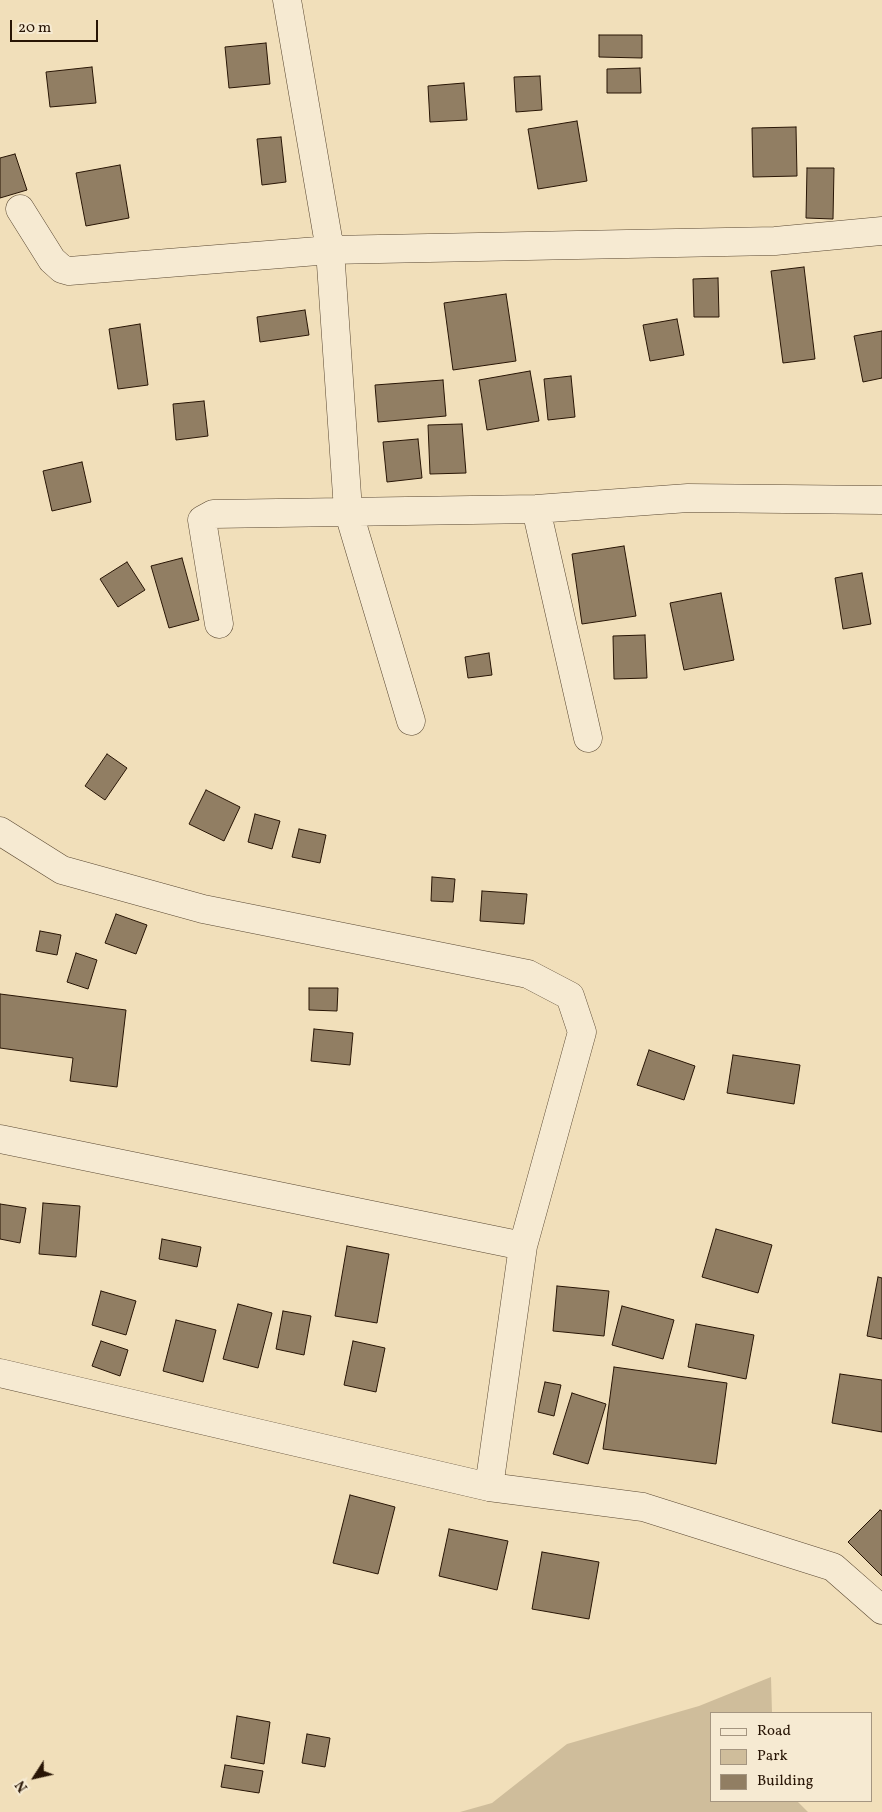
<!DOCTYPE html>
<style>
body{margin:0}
#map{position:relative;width:882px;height:1812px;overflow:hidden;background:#f1dfba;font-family:Vollkorn,serif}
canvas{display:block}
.legend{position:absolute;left:710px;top:1712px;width:162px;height:90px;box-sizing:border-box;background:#f6ead2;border:1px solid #a49580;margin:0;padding:6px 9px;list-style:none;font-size:15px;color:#281505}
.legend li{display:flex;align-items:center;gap:10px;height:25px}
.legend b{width:25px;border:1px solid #a49580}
.north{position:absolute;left:10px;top:1752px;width:50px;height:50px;-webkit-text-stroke:4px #f6ead2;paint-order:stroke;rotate:235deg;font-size:14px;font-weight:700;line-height:20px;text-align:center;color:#281505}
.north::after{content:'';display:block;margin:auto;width:18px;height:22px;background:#281505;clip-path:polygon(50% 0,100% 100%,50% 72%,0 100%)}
.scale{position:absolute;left:10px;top:20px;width:88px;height:22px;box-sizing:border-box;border:2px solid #281505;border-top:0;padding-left:6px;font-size:15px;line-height:18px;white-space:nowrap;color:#281505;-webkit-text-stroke:4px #f6ead2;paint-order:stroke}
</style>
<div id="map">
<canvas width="882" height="1812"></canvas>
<ul class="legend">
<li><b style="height:6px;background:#f6ead2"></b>Road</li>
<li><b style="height:14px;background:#cfbd9b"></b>Park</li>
<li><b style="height:14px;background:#917e63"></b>Building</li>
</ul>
<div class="north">N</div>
<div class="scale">20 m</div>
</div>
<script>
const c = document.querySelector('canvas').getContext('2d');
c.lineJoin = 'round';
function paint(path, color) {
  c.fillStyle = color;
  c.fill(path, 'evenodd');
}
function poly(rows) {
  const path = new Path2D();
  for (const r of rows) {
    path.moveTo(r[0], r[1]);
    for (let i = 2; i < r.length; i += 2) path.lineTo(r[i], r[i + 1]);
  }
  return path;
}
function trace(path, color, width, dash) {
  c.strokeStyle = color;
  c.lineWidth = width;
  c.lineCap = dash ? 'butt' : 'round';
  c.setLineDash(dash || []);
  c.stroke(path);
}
paint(poly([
 [771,1677,772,1713,711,1713,711,1801,797,1801,808,1812,460,1812,492,1803,567,1744,699,1706]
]), '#cfbd9b');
const building = poly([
 [599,35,642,35,642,58,599,57,599,35],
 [266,43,270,84,229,88,225,47,266,43],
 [92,67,96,103,50,107,46,72,92,67],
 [640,68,641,93,607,93,607,69,640,68],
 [540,76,542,110,516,112,514,77,540,76],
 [464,83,467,120,430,122,428,86,464,83],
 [577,121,587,181,538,189,528,129,577,121],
 [796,127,797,176,753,177,752,128,796,127],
 [281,137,286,182,262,185,257,139,281,137],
 [15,154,27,190,0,198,0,158,15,154],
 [120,165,129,218,86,226,76,173,120,165],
 [807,168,834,168,833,219,806,218,807,168],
 [804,267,815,359,783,363,771,271,804,267],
 [718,278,719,317,694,317,693,279,718,278],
 [506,294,516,361,453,370,444,303,506,294],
 [305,310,309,335,260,342,257,317,305,310],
 [677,319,684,355,650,361,643,325,677,319],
 [140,324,148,385,118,389,109,329,140,324],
 [882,331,882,378,863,382,854,336,882,331],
 [530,371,539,421,487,430,479,380,530,371],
 [571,376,575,417,548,420,544,379,571,376],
 [443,380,446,416,378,422,375,385,443,380],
 [204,401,208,436,176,440,173,404,204,401],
 [462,424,466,473,430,474,428,425,462,424],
 [418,439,422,478,387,482,383,442,418,439],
 [82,462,91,502,52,511,43,471,82,462],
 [624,546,636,616,582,624,572,554,624,546],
 [182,558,199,620,169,628,151,566,182,558],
 [127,562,145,590,118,607,100,579,127,562],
 [862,573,871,624,843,629,835,578,862,573],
 [721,593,734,660,684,670,670,603,721,593],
 [645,635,647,678,614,679,613,636,645,635],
 [489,653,492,675,468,678,465,657,489,653],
 [107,754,127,768,105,800,85,786,107,754],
 [206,790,240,807,224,841,189,824,206,790],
 [255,814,280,821,272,849,248,842,255,814],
 [299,829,326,835,320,863,292,857,299,829],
 [432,877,455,879,453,902,431,901,432,877],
 [482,891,527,894,524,924,480,921,482,891],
 [116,914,147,925,136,954,105,943,116,914],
 [40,931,61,935,57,955,36,951,40,931],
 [76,953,97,960,88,989,67,982,76,953],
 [309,988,338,988,337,1011,309,1010,309,988],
 [0,994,126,1010,117,1087,70,1081,73,1058,0,1048,0,994],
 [314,1029,353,1033,350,1065,311,1061,314,1029],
 [649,1050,695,1066,684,1100,637,1085,649,1050],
 [733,1055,800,1065,794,1104,727,1093,733,1055],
 [43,1203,80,1206,76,1257,39,1254,43,1203],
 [0,1204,26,1208,20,1243,0,1239,0,1204],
 [716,1229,772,1245,758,1293,702,1277,716,1229],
 [162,1239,201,1247,197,1267,159,1259,162,1239],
 [347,1246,389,1254,377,1323,335,1316,347,1246],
 [878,1277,882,1278,882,1339,867,1336,878,1277],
 [557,1286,609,1291,604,1336,553,1331,557,1286],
 [101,1291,136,1301,126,1335,92,1325,101,1291],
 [238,1304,272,1313,258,1368,223,1359,238,1304],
 [622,1306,674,1320,663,1359,612,1345,622,1306],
 [283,1311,311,1316,304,1355,276,1349,283,1311],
 [176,1320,216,1330,203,1382,163,1371,176,1320],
 [696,1324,754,1335,746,1379,688,1367,696,1324],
 [101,1341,128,1350,120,1376,92,1366,101,1341],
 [353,1341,385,1348,376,1392,344,1385,353,1341],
 [614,1367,727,1383,716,1464,603,1449,614,1367],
 [840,1374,882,1380,882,1432,832,1423,840,1374],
 [545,1382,561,1385,554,1416,538,1412,545,1382],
 [572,1393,606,1404,588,1464,553,1454,572,1393],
 [350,1495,395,1507,378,1574,333,1563,350,1495],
 [880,1510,882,1511,882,1576,848,1542,880,1510],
 [449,1529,508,1541,497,1590,439,1576,449,1529],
 [542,1552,599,1562,589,1619,532,1609,542,1552],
 [237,1716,270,1722,264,1764,231,1758,237,1716],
 [307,1734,330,1738,325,1767,302,1763,307,1734],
 [225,1765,263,1771,259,1793,221,1787,225,1765]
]);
paint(building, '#917e63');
trace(building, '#281505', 1);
const minor = poly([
 [287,0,330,250,348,510,411,721],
 [20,209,52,260,62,269,69,271,330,250,775,241,882,231],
 [536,509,588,738],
 [219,624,202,520,213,514,536,509,688,498,882,500],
 [0,831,62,870,203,909,528,974,570,996,582,1032,523,1246,489,1487],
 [0,1139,523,1246],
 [0,1373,489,1487,643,1507,833,1567,882,1610]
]);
trace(minor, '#5a4832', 29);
trace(minor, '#f6ead2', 28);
</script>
